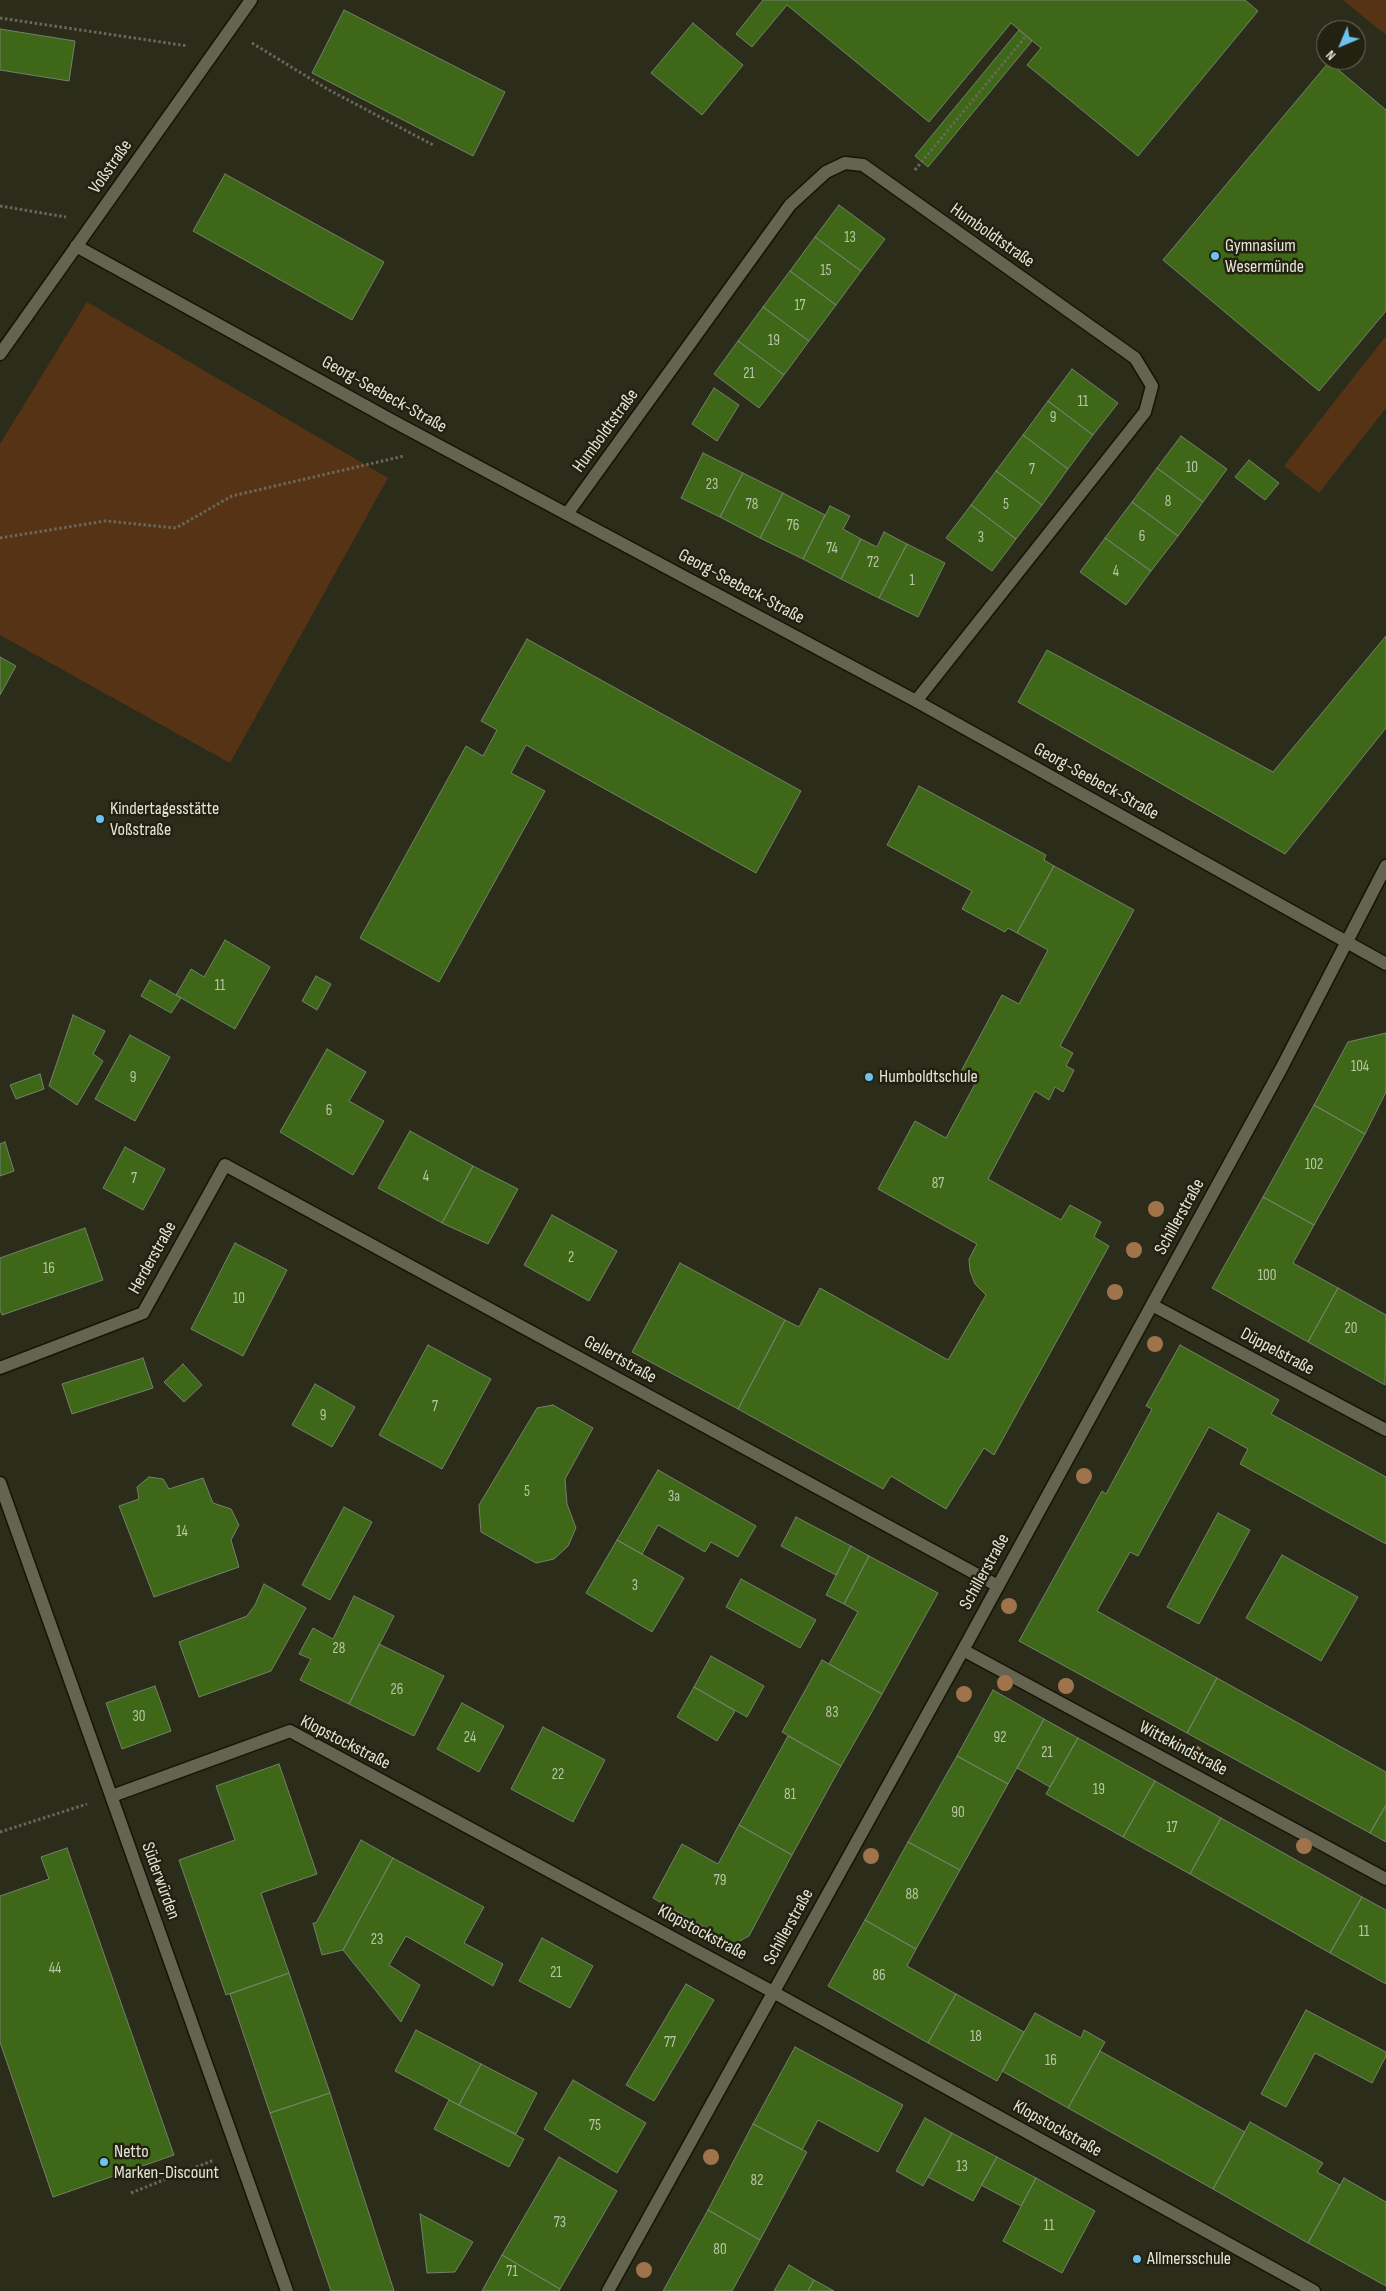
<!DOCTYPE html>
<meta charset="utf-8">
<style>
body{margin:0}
#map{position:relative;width:1386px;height:2291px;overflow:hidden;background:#2c2c1b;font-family:"Sofia Sans Condensed",sans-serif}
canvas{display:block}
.north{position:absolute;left:1316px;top:20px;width:50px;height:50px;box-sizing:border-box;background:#232211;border:1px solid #707061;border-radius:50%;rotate:225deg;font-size:14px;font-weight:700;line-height:20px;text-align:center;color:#e4e4d9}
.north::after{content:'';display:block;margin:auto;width:18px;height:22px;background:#6cc3f2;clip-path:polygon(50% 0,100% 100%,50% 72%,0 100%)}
</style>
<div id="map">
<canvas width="1386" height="2291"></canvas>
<div class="north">N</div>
</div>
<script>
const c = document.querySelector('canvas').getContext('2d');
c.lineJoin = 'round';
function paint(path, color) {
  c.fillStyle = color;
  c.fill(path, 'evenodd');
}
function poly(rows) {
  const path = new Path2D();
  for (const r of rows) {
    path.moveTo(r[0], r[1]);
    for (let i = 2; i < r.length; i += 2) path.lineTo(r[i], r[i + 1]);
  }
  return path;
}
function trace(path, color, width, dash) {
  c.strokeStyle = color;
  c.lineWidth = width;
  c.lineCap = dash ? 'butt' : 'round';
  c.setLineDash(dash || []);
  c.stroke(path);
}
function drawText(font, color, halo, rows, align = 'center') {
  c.font = font + ' "Sofia Sans Condensed",sans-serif';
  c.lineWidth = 5;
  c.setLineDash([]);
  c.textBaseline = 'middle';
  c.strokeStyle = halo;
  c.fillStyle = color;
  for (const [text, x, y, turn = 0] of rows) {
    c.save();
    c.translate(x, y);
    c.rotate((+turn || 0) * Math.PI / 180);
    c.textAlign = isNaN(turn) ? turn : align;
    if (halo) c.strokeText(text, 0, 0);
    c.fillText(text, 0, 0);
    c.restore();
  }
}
paint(poly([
 [1343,0,1386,0,1386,35],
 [87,302,388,478,230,763,0,635,0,444],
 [1386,336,1386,408,1319,493,1284,466]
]), '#573316');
const building = poly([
 [763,0,1245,0,1258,11,1138,156,1027,65,1041,48,1011,23,929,122,787,5,752,47,736,34,763,0],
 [344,10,505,92,473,156,312,73,344,10],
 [693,23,743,65,702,115,651,73,693,23],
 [0,29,75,41,69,81,0,70,0,29],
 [1019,30,1032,41,928,167,915,156,1019,30],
 [1329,62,1386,110,1386,311,1319,391,1163,260,1329,62],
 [225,174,384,262,352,320,193,231,225,174],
 [839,205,885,239,861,271,815,237,839,205],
 [815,237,861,271,836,305,790,271,815,237],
 [790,271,836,305,809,341,763,307,790,271],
 [763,307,809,341,784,375,738,341,763,307],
 [738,341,784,375,759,408,714,374,738,341],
 [1072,369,1118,403,1093,435,1048,401,1072,369],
 [714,388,739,405,717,441,692,424,714,388],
 [1048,401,1093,435,1068,469,1023,435,1048,401],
 [1023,435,1068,469,1042,505,996,471,1023,435],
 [1181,436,1227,469,1203,502,1157,468,1181,436],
 [703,453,743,473,720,517,681,498,703,453],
 [1249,460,1279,483,1265,500,1235,477,1249,460],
 [1157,468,1203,502,1178,536,1132,502,1157,468],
 [996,471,1042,505,1016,539,971,505,996,471],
 [743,473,783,493,760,538,720,517,743,473],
 [783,493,825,515,803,559,760,538,783,493],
 [1132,502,1178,536,1151,571,1105,538,1132,502],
 [971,505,1016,539,992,571,946,538,971,505],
 [830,506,850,516,843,529,861,539,841,579,803,559,830,506],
 [884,532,907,544,879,598,841,579,861,539,877,547,884,532],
 [1105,538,1151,571,1126,605,1080,572,1105,538],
 [907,544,945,563,918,617,879,598,907,544],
 [1386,636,1386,728,1285,854,1018,702,1047,650,1273,772,1386,636],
 [527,639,801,791,756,873,526,745,511,773,545,791,439,982,360,938,466,746,483,756,497,730,481,721,527,639],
 [0,657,16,666,0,695,0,657],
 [919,786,1046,855,1044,860,1054,866,1017,933,1008,928,1005,932,962,909,972,891,887,845,919,786],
 [1054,866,1134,910,1060,1046,1073,1053,1066,1066,1074,1070,1063,1092,1055,1087,1049,1100,1035,1091,988,1179,1061,1220,1070,1205,1092,1217,1101,1222,1094,1237,1109,1246,994,1455,984,1448,946,1509,891,1476,883,1489,738,1409,785,1320,799,1327,820,1288,948,1360,986,1295,975,1284,970,1271,969,1259,977,1244,878,1189,915,1121,946,1138,975,1084,959,1075,1002,995,1019,1004,1048,950,1017,933,1054,866],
 [225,940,270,967,235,1029,176,995,191,969,204,977,225,940],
 [316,976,331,984,317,1010,302,1001,316,976],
 [150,980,181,998,171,1013,141,996,150,980],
 [73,1015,105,1031,93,1054,103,1061,77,1105,49,1086,73,1015],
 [1386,1033,1386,1092,1365,1134,1314,1105,1348,1042,1386,1033],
 [130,1035,170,1057,135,1121,95,1099,130,1035],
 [327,1049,366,1072,349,1101,384,1121,353,1175,280,1132,327,1049],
 [40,1074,44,1089,16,1099,10,1085,40,1074],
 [1314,1105,1365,1134,1314,1225,1263,1197,1314,1105],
 [410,1131,473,1166,442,1223,378,1188,410,1131],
 [5,1142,14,1171,0,1176,0,1144,5,1142],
 [125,1147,165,1169,143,1210,103,1188,125,1147],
 [473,1166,518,1189,488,1244,442,1223,473,1166],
 [1263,1197,1314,1225,1293,1263,1338,1288,1308,1342,1212,1288,1263,1197],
 [552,1215,617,1251,589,1301,524,1265,552,1215],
 [85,1228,103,1280,2,1315,0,1310,0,1258,85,1228],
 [235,1243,287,1270,243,1356,191,1329,235,1243],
 [680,1263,785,1320,738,1409,632,1352,680,1263],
 [1338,1288,1386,1315,1385,1385,1308,1342,1338,1288],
 [428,1345,491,1379,442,1469,379,1435,428,1345],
 [1180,1345,1279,1400,1271,1414,1386,1477,1386,1544,1240,1464,1248,1449,1209,1427,1138,1556,1130,1552,1097,1611,1217,1678,1187,1733,1019,1641,1102,1491,1106,1494,1152,1409,1146,1406,1180,1345],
 [143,1358,153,1388,72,1414,62,1384,143,1358],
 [183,1364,202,1385,184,1402,164,1382,183,1364],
 [315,1384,355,1407,332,1447,292,1425,315,1384],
 [553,1405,593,1428,565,1479,567,1504,576,1528,568,1546,554,1559,536,1563,481,1532,479,1505,537,1408,553,1405],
 [658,1470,756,1526,738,1557,711,1542,705,1552,658,1525,642,1554,617,1540,658,1470],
 [149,1477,163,1479,169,1489,203,1478,213,1503,231,1509,239,1525,231,1540,239,1567,154,1597,119,1506,139,1499,137,1487,149,1477],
 [344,1507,372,1522,330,1600,302,1585,344,1507],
 [1218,1513,1250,1530,1199,1624,1167,1607,1218,1513],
 [796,1517,851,1546,836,1575,781,1546,796,1517],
 [617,1540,684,1578,652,1632,586,1593,617,1540],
 [851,1546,869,1556,844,1604,826,1595,851,1546],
 [1282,1555,1358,1597,1321,1661,1246,1618,1282,1555],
 [869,1556,938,1593,882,1694,829,1664,858,1612,844,1604,869,1556],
 [741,1579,816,1620,800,1648,726,1607,741,1579],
 [264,1584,306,1608,271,1671,199,1697,179,1642,247,1616,255,1605,264,1584],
 [354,1596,394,1616,349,1704,300,1680,311,1659,299,1654,313,1628,333,1639,354,1596],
 [379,1644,444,1676,414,1736,349,1704,379,1644],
 [711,1656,764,1686,747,1717,694,1687,711,1656],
 [822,1660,882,1694,841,1766,782,1732,822,1660],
 [1217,1678,1386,1772,1386,1805,1370,1833,1187,1733,1217,1678],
 [155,1686,171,1731,122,1749,106,1703,155,1686],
 [694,1687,735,1711,717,1741,677,1717,694,1687],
 [993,1690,1044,1719,1008,1784,957,1756,993,1690],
 [462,1703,504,1726,479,1772,437,1749,462,1703],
 [1044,1719,1078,1738,1050,1787,1017,1768,1044,1719],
 [543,1727,605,1760,573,1822,511,1789,543,1727],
 [788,1736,841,1766,792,1855,739,1825,788,1736],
 [1078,1738,1155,1781,1123,1837,1046,1794,1078,1738],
 [957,1756,1008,1784,960,1870,908,1842,957,1756],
 [279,1764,317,1874,261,1893,289,1973,226,1995,179,1860,235,1840,216,1786,279,1764],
 [1155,1781,1221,1818,1190,1874,1123,1837,1155,1781],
 [1386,1805,1386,1842,1370,1833,1386,1805],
 [1221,1818,1362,1897,1330,1953,1190,1874,1221,1818],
 [739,1825,792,1855,749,1936,734,1944,653,1898,682,1844,718,1864,739,1825],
 [361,1840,393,1858,343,1950,322,1955,313,1923,316,1923,361,1840],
 [908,1842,960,1870,916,1949,865,1920,908,1842],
 [67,1848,174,2155,53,2197,0,2042,0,1896,49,1879,41,1857,67,1848],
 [393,1858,484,1907,464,1943,503,1964,493,1986,406,1936,389,1965,420,1985,401,2022,343,1950,393,1858],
 [1362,1897,1386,1910,1386,1984,1330,1953,1362,1897],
 [865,1920,916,1949,907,1966,956,1994,928,2043,828,1986,865,1920],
 [542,1938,593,1966,570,2008,519,1981,542,1938],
 [289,1973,330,2093,270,2113,230,1994,289,1973],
 [686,1984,714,2000,654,2101,626,2085,686,1984],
 [956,1994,1024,2032,997,2081,928,2043,956,1994],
 [1306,2010,1386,2052,1386,2056,1372,2083,1315,2053,1286,2107,1261,2094,1306,2010],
 [1035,2013,1081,2038,1084,2030,1105,2042,1068,2108,1002,2071,1035,2013],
 [416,2030,481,2064,459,2105,395,2071,416,2030],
 [795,2047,903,2105,878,2152,818,2120,802,2150,753,2124,795,2047],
 [1100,2051,1245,2132,1213,2189,1068,2108,1100,2051],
 [481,2064,537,2093,516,2134,459,2105,481,2064],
 [573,2080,646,2123,617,2173,544,2129,573,2080],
 [330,2093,394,2291,331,2291,270,2113,330,2093],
 [449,2100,524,2139,509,2167,434,2129,449,2100],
 [925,2118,952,2133,923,2186,896,2171,925,2118],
 [1250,2122,1323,2163,1317,2172,1340,2185,1308,2243,1213,2189,1250,2122],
 [753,2124,807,2152,760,2240,708,2210,753,2124],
 [952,2133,997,2157,973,2201,928,2177,952,2133],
 [559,2157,617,2191,560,2289,502,2255,559,2157],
 [997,2157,1036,2178,1021,2206,981,2185,997,2157],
 [1036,2178,1095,2211,1062,2273,1003,2241,1036,2178],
 [1344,2178,1386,2202,1386,2286,1308,2243,1344,2178],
 [708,2210,760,2240,732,2291,663,2291,708,2210],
 [420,2214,473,2242,455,2272,427,2273,420,2214],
 [502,2255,560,2289,559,2291,482,2291,502,2255],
 [789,2265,814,2280,808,2291,774,2291,789,2265],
 [814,2280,834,2291,808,2291,814,2280]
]);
paint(building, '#3e6817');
trace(building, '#75806e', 1);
const minor = poly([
 [567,514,790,205,826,172,845,163,863,165,1135,358,1152,386,1145,412,916,701],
 [1152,1305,1386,1430],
 [0,1368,143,1313,225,1165,998,1586],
 [0,1483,287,2291],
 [963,1650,1386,1879],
 [112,1796,290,1731,773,1992,1314,2291]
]);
const tertiary = poly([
 [76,246,391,420,916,701,1386,964],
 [0,354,251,0],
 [608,2291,963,1650,1281,1069,1386,866]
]);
trace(minor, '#151405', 15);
trace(tertiary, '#151405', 15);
trace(poly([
 [0,18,188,46],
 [252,43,329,90,435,146],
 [915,170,1026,36],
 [0,206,66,217],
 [0,538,105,521,176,528,232,496,404,456],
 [0,1832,87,1804],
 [131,2193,214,2160]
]), '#69695a', 3, [2.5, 2.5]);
trace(minor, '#646451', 12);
trace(tertiary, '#646451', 12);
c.fillStyle = '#9f744b';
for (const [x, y] of [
 [1156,1209],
 [1134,1250],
 [1115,1292],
 [1155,1344],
 [1084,1476],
 [1009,1606],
 [1005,1683],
 [1066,1686],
 [964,1694],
 [1194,1753],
 [1304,1846],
 [871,1856],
 [711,2157],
 [644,2270]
]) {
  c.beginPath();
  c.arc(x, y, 8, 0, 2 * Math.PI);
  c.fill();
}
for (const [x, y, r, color] of [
 [1215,256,5,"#6cc3f2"],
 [100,819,5,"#6cc3f2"],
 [869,1077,5,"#6cc3f2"],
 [104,2162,5,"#6cc3f2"],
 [1137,2259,5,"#6cc3f2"]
]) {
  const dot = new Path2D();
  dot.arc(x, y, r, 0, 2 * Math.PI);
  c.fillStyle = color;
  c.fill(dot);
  trace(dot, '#232211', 2);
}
drawText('15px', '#bac5a8', null, [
 ["13",850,238],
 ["15",826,271],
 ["17",800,306],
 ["19",774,341],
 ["21",749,374],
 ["11",1083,402],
 ["9",1053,418],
 ["10",1192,468],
 ["7",1032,470],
 ["23",712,485],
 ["8",1168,502],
 ["78",752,505],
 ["5",1006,505],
 ["76",793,526],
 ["6",1142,537],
 ["3",981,538],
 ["74",832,549],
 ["72",873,563],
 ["4",1116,572],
 ["1",912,581],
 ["11",220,986],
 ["104",1360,1067],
 ["9",133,1078],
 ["6",329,1111],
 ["102",1314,1165],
 ["4",426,1177],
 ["7",134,1179],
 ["87",938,1184],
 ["2",571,1258],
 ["16",49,1269],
 ["100",1267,1276],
 ["10",239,1299],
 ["20",1351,1329],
 ["7",435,1407],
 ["9",323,1416],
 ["5",527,1492],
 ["3a",674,1497],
 ["14",182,1532],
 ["3",635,1586],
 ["28",339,1649],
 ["26",397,1690],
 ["83",832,1713],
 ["30",139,1717],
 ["24",470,1738],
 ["92",1000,1738],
 ["21",1047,1753],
 ["22",558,1775],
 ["19",1099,1790],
 ["81",790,1795],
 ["90",958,1813],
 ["17",1172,1828],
 ["79",720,1881],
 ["88",912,1895],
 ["11",1364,1932],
 ["23",377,1940],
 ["44",55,1969],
 ["21",556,1973],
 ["86",879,1976],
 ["18",976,2037],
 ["77",670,2043],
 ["16",1051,2061],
 ["75",595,2126],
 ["13",962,2167],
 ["82",757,2181],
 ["73",560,2223],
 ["11",1049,2226],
 ["80",720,2250],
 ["71",512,2272]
]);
drawText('18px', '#e4e4d9', '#232211', [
 ["Voßstraße",111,167,-55],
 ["Humboldtstraße",992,236,35],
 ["Georg-Seebeck-Straße",384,395,29],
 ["Humboldtstraße",606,431,-54],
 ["Georg-Seebeck-Straße",741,587,28],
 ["Georg-Seebeck-Straße",1096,782,29],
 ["Schillerstraße",1180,1217,-61],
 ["Herderstraße",153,1258,-61],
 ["Düppelstraße",1277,1352,28],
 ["Gellertstraße",620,1360,29],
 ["Schillerstraße",985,1572,-61],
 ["Klopstockstraße",345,1743,27],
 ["Wittekindstraße",1183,1749,28],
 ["Süderwürden",160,1881,70],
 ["Schillerstraße",789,1927,-61],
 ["Klopstockstraße",702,1933,28],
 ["Klopstockstraße",1057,2129,29]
]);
drawText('18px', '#e4e4d9', '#232211', [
 ["Gymnasium",1225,246],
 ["Wesermünde",1225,267],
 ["Kindertagesstätte",110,809],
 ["Voßstraße",110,830],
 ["Humboldtschule",879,1077],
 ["Netto",114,2152],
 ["Marken-Discount",114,2173],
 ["Allmersschule",1147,2259]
], 'left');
</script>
